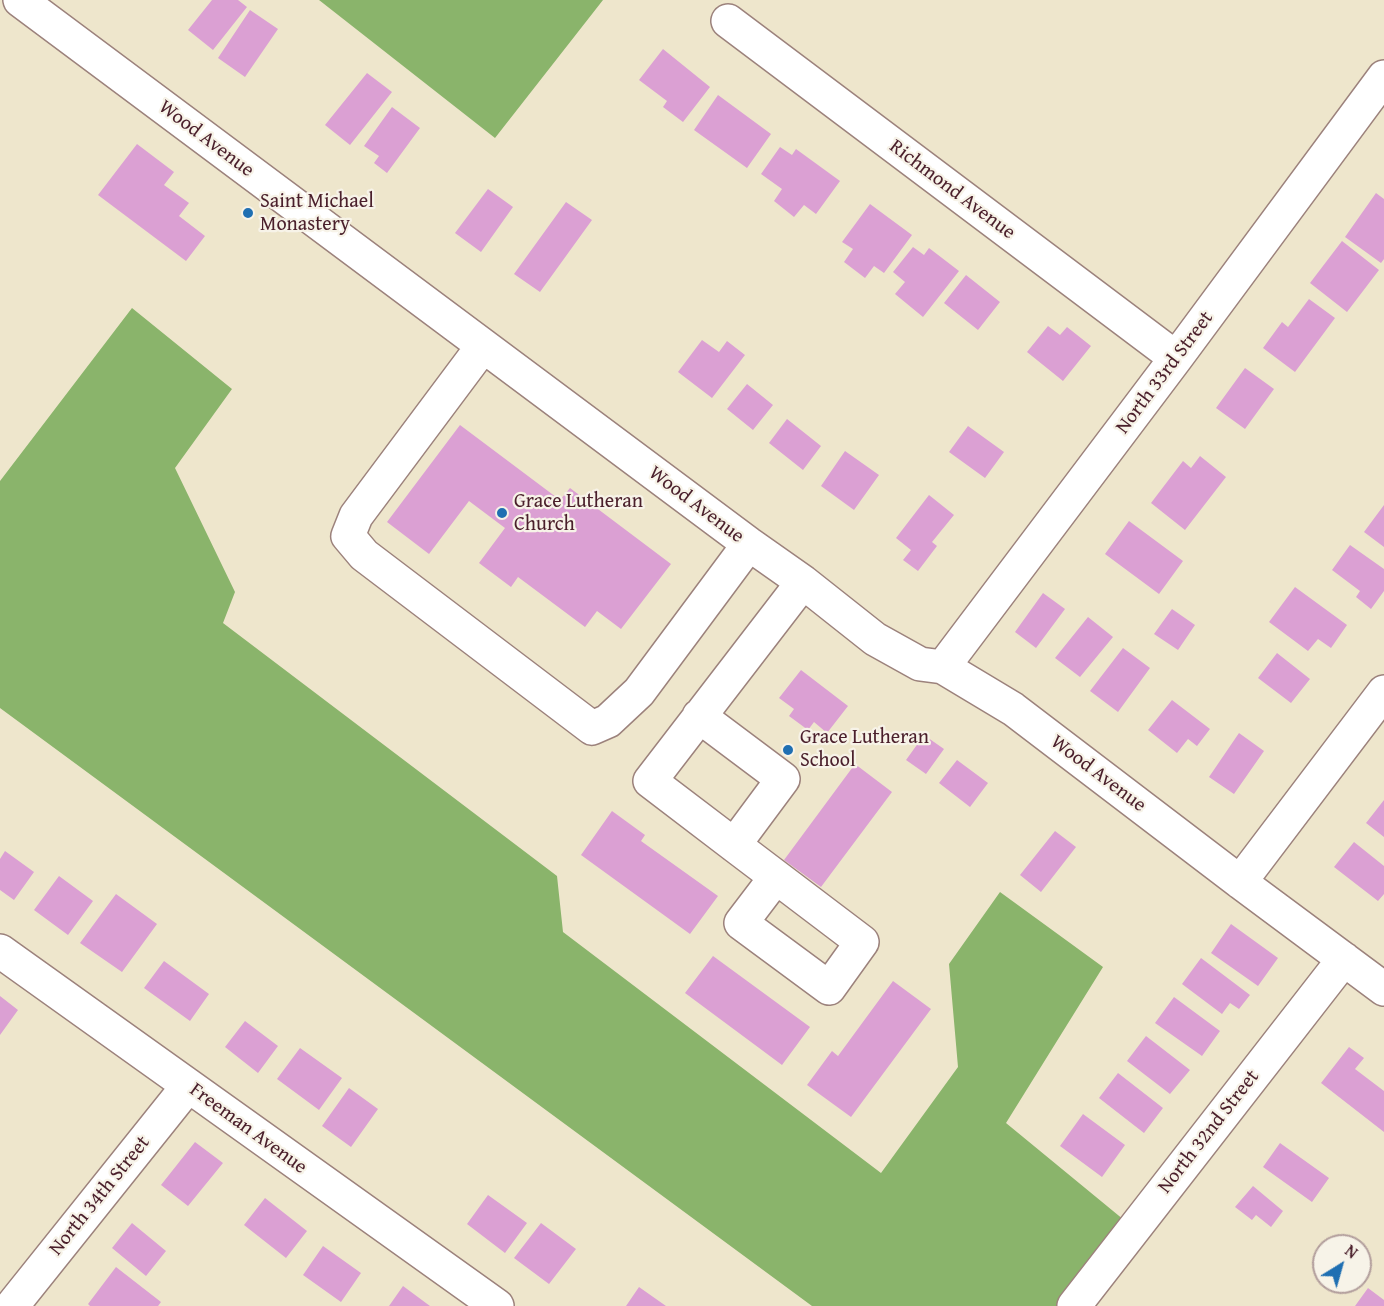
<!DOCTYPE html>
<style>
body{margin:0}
#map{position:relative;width:1384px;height:1306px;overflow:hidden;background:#eee6cc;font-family:"Gentium Book Plus",serif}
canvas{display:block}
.north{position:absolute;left:1312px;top:1234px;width:60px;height:60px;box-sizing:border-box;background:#f7f3e8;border:2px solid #b29e9c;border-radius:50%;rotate:37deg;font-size:16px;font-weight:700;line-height:24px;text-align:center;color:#4a1f2b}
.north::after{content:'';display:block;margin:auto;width:21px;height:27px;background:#1f6fb2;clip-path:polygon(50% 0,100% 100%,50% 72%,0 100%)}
</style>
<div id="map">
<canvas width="1384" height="1306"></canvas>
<div class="north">N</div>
</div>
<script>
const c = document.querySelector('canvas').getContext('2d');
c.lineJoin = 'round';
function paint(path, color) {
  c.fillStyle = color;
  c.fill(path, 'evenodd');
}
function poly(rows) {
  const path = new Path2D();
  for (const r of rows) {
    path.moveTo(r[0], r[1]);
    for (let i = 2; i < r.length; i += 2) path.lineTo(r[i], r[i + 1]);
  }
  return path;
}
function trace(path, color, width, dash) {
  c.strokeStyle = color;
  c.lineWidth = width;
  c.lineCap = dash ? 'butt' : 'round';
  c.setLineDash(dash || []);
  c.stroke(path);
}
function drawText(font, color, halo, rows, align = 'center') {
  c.font = font + ' "Gentium Book Plus",serif';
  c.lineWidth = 4.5;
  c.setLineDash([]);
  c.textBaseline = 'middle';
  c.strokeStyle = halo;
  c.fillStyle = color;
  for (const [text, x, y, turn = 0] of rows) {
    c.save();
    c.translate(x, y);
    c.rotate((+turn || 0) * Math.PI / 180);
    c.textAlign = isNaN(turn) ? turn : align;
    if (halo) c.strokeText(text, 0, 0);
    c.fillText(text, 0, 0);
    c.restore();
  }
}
paint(poly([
 [319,0,603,0,495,138],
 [132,308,232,389,175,468,235,592,223,623,557,876,563,932,881,1173,958,1067,949,964,1000,892,1103,967,1006,1123,1124,1220,1057,1306,812,1306,0,708,0,481]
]), '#8ab46b');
paint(poly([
 [212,0,238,0,247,7,213,50,188,30],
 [250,10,278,29,245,77,218,58],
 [663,49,710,87,683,122,663,107,667,101,639,80],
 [367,73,392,92,350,145,325,125],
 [718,95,771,134,747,168,694,130],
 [392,107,420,128,387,173,374,163,379,156,364,146],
 [137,144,174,172,164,185,189,203,179,216,205,236,186,261,98,195],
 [780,147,792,155,796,149,840,181,816,214,804,205,794,217,774,201,782,189,761,174],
 [488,189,513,207,481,252,455,233],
 [1376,193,1384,199,1384,259,1381,263,1345,237],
 [566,202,592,220,540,292,514,274],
 [870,204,912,235,884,273,874,266,865,278,844,262,853,249,842,242],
 [1342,241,1379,270,1347,312,1310,283],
 [913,247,924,255,929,248,959,271,923,317,895,294,905,282,893,272],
 [966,275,1000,302,978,330,944,303],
 [1309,299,1335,318,1295,372,1263,348,1282,322,1288,327],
 [1048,326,1060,335,1067,327,1091,346,1063,381,1027,352],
 [702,340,719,352,727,341,745,355,712,398,678,372],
 [1245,368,1274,389,1245,429,1216,408],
 [747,384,773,405,753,430,727,409],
 [787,419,821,446,803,470,769,443],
 [460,425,560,500,570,488,671,564,621,629,597,611,585,627,518,577,511,587,479,563,505,528,469,501,429,554,387,522],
 [968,426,1004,452,985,478,949,452],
 [845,451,879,475,854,510,821,486],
 [1200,456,1226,477,1185,530,1151,503,1183,461,1191,468],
 [929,495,954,515,932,542,937,546,918,571,903,560,911,550,896,538],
 [1384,505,1384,547,1364,532],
 [1129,521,1183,561,1159,594,1105,554],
 [1350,545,1384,569,1384,591,1371,609,1356,597,1360,591,1332,570],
 [1295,587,1347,625,1331,648,1318,639,1308,651,1269,622],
 [1043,593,1065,609,1036,648,1015,632],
 [1172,609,1195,625,1178,650,1154,634],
 [1088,617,1113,637,1080,677,1055,658],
 [1123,648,1150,668,1118,712,1090,691],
 [1277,653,1310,679,1291,703,1258,678],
 [801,670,848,706,827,733,814,722,808,730,789,716,794,709,779,698],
 [1172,700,1210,729,1197,746,1188,739,1177,753,1148,730],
 [1239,733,1264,751,1234,794,1209,777],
 [924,735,944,749,926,774,906,760],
 [957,760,988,783,970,807,939,783],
 [855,764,892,792,821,887,784,860],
 [1384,800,1384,837,1366,823],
 [612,811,645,835,641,841,718,896,690,934,581,855],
 [1055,831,1076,847,1041,892,1020,875],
 [1354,842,1384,866,1384,894,1378,901,1334,867],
 [5,851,34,872,14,900,0,890,0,859],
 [59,876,93,901,68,935,34,910],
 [116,894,157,924,122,972,80,943],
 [1231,924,1278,958,1258,986,1211,953],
 [713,956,810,1027,782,1065,685,993],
 [1201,958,1250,995,1239,1009,1230,1003,1222,1014,1182,984],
 [164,961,209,994,190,1021,144,988],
 [893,981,931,1009,851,1117,807,1085,832,1051,838,1056],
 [0,996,18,1010,0,1035],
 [1174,997,1220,1031,1202,1056,1155,1023],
 [245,1021,278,1046,258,1073,225,1047],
 [1146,1036,1190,1070,1170,1094,1127,1061],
 [1349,1047,1364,1058,1355,1069,1384,1091,1384,1132,1321,1083],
 [300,1048,342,1078,319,1110,277,1079],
 [1118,1073,1163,1108,1144,1133,1099,1098],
 [349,1088,378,1109,351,1147,322,1126],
 [1083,1114,1125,1145,1102,1177,1060,1146],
 [195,1142,223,1163,188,1206,161,1185],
 [1280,1143,1329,1178,1312,1202,1263,1167],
 [1253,1186,1283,1211,1271,1227,1256,1215,1252,1220,1235,1207],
 [488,1195,527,1223,505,1253,467,1224],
 [265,1198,307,1231,286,1258,244,1225],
 [132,1223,166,1251,146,1276,112,1248],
 [541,1223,576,1249,549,1284,514,1258],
 [323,1246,361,1273,341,1302,303,1275],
 [116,1267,161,1302,158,1306,90,1306,88,1304],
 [403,1286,430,1306,389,1306],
 [639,1287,666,1306,626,1306],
 [1368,1288,1384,1300,1384,1306,1355,1306]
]), '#dba0d3');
const minor = poly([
 [20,0,749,544,803,582,875,639,920,664,943,667,1013,709,1240,882,1384,989],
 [728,21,1176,358],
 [483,346,356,516,348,536,364,555,592,728,608,721,639,692,749,544],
 [943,667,1176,358,1384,77],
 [699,716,783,779,734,845],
 [776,877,741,923,829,988,862,942,734,845,650,781,803,582],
 [1240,882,1384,692],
 [0,951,497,1306],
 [12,1306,188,1086],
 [1074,1306,1344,959]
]);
trace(minor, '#9c827c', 36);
trace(minor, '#fff', 33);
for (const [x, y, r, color] of [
 [248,213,6,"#1f6fb2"],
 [502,513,6,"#1f6fb2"],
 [788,750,6,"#1f6fb2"]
]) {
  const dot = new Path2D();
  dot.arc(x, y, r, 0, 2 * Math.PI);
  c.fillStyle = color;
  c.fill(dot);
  trace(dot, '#f7f3e8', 2);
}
drawText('20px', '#4a1f2b', '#f7f3e8', [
 ["Wood Avenue",206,139,37],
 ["Richmond Avenue",952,190,37],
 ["North 33rd Street",1165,373,-53],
 ["Wood Avenue",696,505,37],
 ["Wood Avenue",1098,774,37],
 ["Freeman Avenue",248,1129,36],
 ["North 32nd Street",1209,1132,-52],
 ["North 34th Street",100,1196,-51]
]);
drawText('20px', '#4a1f2b', '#f7f3e8', [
 ["Saint Michael",260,202],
 ["Monastery",260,225],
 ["Grace Lutheran",514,502],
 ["Church",514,525],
 ["Grace Lutheran",800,738],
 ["School",800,761]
], 'left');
</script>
